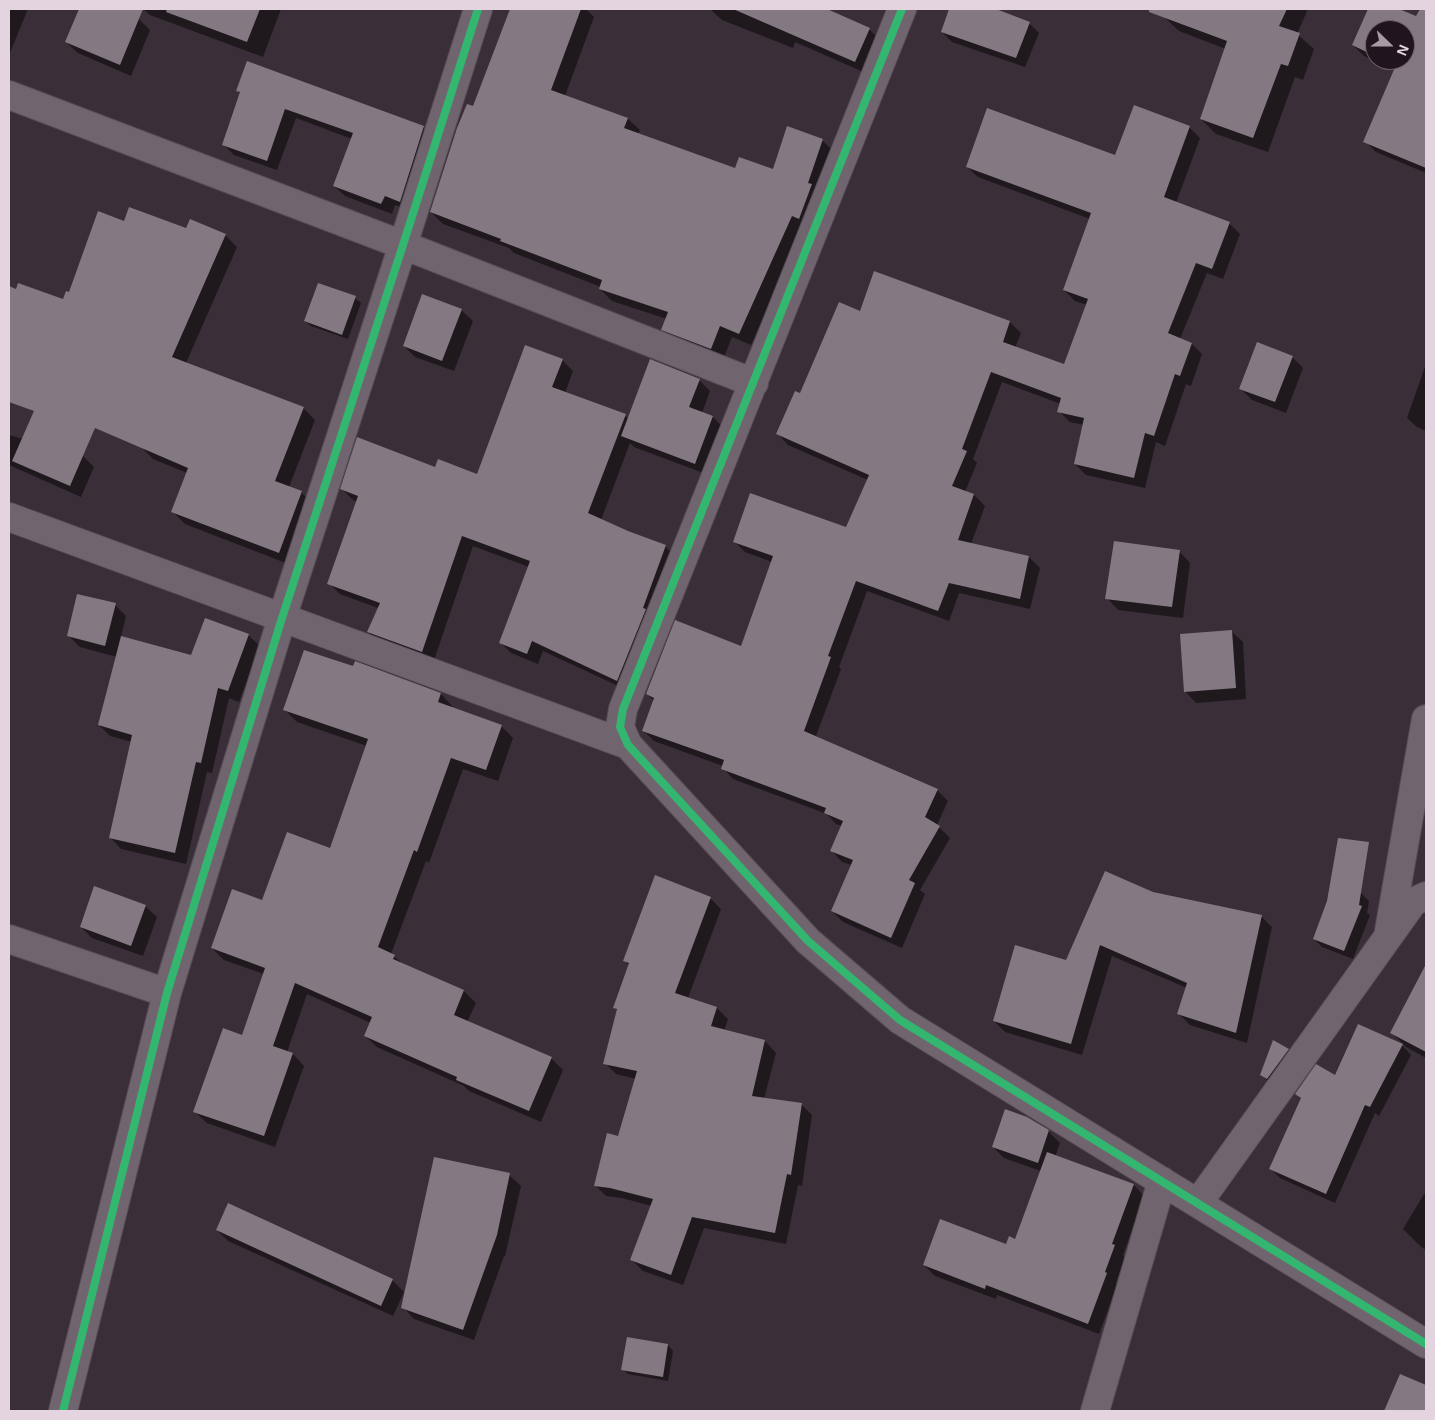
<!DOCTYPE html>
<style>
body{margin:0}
#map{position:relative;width:1435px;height:1420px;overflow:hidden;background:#3a2e38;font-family:Arial,sans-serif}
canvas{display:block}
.frame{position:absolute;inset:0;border:10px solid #e3d4e0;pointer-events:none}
.north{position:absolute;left:1365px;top:20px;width:50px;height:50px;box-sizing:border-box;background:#20151e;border:1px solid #6e616c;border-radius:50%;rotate:112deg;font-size:14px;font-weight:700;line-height:20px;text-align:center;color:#e3d4e0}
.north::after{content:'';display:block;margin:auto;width:18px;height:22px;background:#a89aa5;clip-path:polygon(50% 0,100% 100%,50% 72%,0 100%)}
</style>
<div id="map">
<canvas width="1435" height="1420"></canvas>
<div class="frame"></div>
<div class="north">N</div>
</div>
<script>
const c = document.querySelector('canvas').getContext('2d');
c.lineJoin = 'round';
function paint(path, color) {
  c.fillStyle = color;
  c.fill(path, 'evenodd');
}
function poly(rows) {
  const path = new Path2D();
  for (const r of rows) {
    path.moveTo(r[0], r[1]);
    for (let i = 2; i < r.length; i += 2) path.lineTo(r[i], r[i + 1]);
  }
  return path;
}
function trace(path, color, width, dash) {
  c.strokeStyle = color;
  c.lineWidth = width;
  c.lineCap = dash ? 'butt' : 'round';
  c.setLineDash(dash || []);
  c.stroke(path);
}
paint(poly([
 [9,9,28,9,9,55],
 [80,9,115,9,139,19,150,30,131,76,78,53,66,42],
 [143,9,281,9,263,57,150,15],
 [511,9,586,9,594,17,565,96,628,119,640,130,638,135,736,169,774,171,822,140,834,152,804,227,751,345,732,337,723,360,675,341,663,329,667,319,612,301,600,289,601,287,514,253,509,248,443,224,431,212,474,108],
 [710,9,823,9,869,29,882,42,868,74,795,42,793,48,722,20],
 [950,9,992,9,1029,23,1039,33,1025,67,952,42,942,32],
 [1167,9,1308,9,1297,34,1314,49,1303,80,1295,77,1268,152,1216,134,1201,119,1226,49,1179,31,1164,17],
 [1370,9,1396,9,1426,22,1426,173,1376,152,1365,141,1395,70,1364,56,1353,45],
 [1375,30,1405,30,1405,60,1375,60],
 [248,62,424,128,434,138,411,211,395,205,392,214,345,196,334,186,352,139,296,118,277,170,234,155,223,144,241,94,237,90],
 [1189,127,1200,138,1176,203,1229,223,1240,234,1223,279,1207,273,1180,339,1192,344,1202,354,1191,386,1186,384,1165,446,1156,442,1145,488,1086,475,1075,464,1084,425,1070,422,1059,411,1061,404,1002,382,973,459,977,463,965,492,974,495,985,506,971,544,1029,557,1040,568,1030,609,959,593,949,621,867,591,839,667,841,669,816,736,937,790,948,801,937,825,950,838,920,890,925,894,902,948,843,922,832,911,852,865,842,862,832,851,842,826,836,824,827,814,733,779,723,768,723,766,654,741,643,730,654,701,647,694,741,647,772,562,745,552,734,541,847,528,868,480,788,445,778,434,800,395,860,313,874,273,1010,322,1021,333,1015,348,1065,366,1087,305,1075,301,1064,290,1090,219,978,177,967,167,1116,157],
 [125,223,225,235,237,247,186,363,303,408,315,420,289,487,301,492,313,504,291,565,185,524,173,512,187,473,153,459,141,447,145,433,9,384,9,287,64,301],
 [355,298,361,303,348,339,311,326,305,321],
 [461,310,473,321,454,371,415,357,404,346],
 [1292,357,1303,368,1286,413,1252,400,1241,389],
 [562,360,573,371,565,393,625,416,629,419,699,380,710,391,702,413,713,417,724,428,706,474,634,447,630,443,601,520,627,532,665,546,676,557,629,691,543,651,538,664,511,653,500,642,529,567,473,546,433,663,380,643,368,632,378,608,340,594,329,583,357,502,353,500,342,489,436,469,478,475],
 [1426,364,1426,431,1417,427,1407,418],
 [9,435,83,456,94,467,81,497,9,465],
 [1179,551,1190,563,1183,618,1118,610,1107,598],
 [115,605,126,616,121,637,192,656,248,635,260,646,239,702,229,698,212,773,207,772,186,864,121,849,110,837,132,742,110,736,99,725,117,657,80,647,69,636],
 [1231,631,1243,642,1246,699,1196,703,1185,691],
 [441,694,452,706,452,708,501,726,513,738,498,781,463,769,429,863,426,861,391,954,403,964,464,991,476,1003,467,1022,551,1058,563,1070,541,1122,469,1091,464,1086,377,1047,365,1036,371,1023,307,994,287,1052,293,1054,304,1066,275,1147,207,1123,195,1112,243,1036,264,974,224,960,212,948,263,901,331,850,367,746,297,722,285,710],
 [1360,892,1369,901,1367,913,1370,915,1353,959,1322,947,1314,939,1328,902],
 [1152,893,1261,916,1272,927,1247,1043,1190,1025,1178,1013,1187,988,1112,956,1082,1055,1005,1032,994,1021],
 [710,898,721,909,688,998,717,1008,728,1019,724,1031,765,1041,776,1053,764,1099,801,1104,812,1115,802,1186,798,1185,786,1244,704,1228,683,1285,643,1271,632,1260,652,1206,622,1198,606,1196,595,1185,619,1137,636,1079,616,1074,605,1063,618,1011,615,1008,629,965,625,961],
 [145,906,157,917,143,956,92,938,81,927],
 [1426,966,1426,1058,1406,1047,1392,1033],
 [1402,1045,1411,1055,1379,1116,1375,1113,1335,1203,1280,1178,1271,1169,1302,1099,1296,1094],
 [1288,1050,1293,1055,1273,1084,1267,1080,1261,1075],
 [1048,1131,1060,1143,1055,1157,1134,1185,1144,1196,1123,1255,1125,1257,1116,1283,1117,1285,1099,1334,997,1295,996,1299,935,1276,924,1265,1007,1245,1016,1240,1041,1171,1004,1158,993,1147],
 [509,1175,521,1186,505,1256,504,1256,474,1340,414,1319,403,1307],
 [1426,1191,1426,1250,1420,1246,1403,1229],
 [229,1204,392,1280,404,1292,393,1316,228,1241,217,1230],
 [668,1345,673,1351,668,1381,628,1374,623,1369],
 [1401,1376,1426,1387,1426,1411,1385,1411]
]), '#0007');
paint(poly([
 [79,9,143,9,120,65,65,42],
 [167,9,260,9,247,42,166,12],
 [510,9,581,9,551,90,628,118,624,128,735,168,739,157,773,169,787,126,823,139,808,183,812,184,799,219,792,216,739,334,720,326,711,349,661,330,668,312,599,289,602,280,500,241,501,239,430,212,457,128,467,104,473,106],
 [733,9,827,9,870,28,855,62],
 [949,9,996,9,1030,22,1016,58,941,32],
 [1149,9,1287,9,1279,26,1300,33,1288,66,1281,64,1253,138,1200,119,1227,41,1149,12],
 [1368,9,1399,9,1416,16,1420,9,1426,9,1426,168,1363,142,1396,65,1385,60,1405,60,1405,30,1375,30,1375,56,1352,45],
 [247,61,424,126,400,202,385,196,381,204,333,186,353,133,285,109,267,161,222,145,240,92,236,91],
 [1134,105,1190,126,1164,197,1230,222,1212,269,1196,263,1168,333,1192,343,1180,376,1175,374,1154,436,1145,433,1134,478,1074,464,1084,418,1057,412,1061,398,991,372,962,449,967,451,952,486,974,494,958,540,1029,556,1020,599,949,583,938,611,856,581,828,656,831,657,804,731,938,789,925,817,940,826,909,880,915,883,891,938,831,911,853,860,830,851,843,821,824,813,826,808,721,769,724,760,642,731,654,698,646,694,675,620,741,646,773,556,733,542,750,493,846,527,869,475,776,434,795,391,800,393,839,302,860,311,874,271,1010,321,1003,342,1064,364,1088,299,1063,290,1091,213,966,167,987,108,1115,155],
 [129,207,186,228,190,219,226,234,172,357,304,407,275,481,302,491,279,553,171,512,188,468,95,428,70,486,12,461,34,411,9,402,9,286,16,289,18,283,63,299,66,291,69,292,98,211,124,221],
 [318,283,356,296,342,335,304,321],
 [422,294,462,309,442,361,403,346],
 [1257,342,1293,356,1275,402,1239,389],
 [525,345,563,359,552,387,626,414,588,513,628,531,666,545,643,608,646,609,617,681,532,641,527,654,499,643,530,561,462,536,422,652,367,632,380,603,327,584,358,496,340,489,357,437,435,467,438,459,477,474],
 [650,359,700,379,689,407,713,416,695,464,621,436],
 [1114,541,1180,550,1172,607,1105,599],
 [77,594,116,603,105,646,67,636],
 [205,618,249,634,228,691,218,688,201,763,196,762,175,853,109,838,132,735,98,725,121,636,191,655],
 [1232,630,1236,688,1184,692,1180,634],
 [304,650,353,666,355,661,441,693,438,702,502,725,486,770,451,758,417,852,414,850,378,947,395,955,393,959,464,990,454,1015,552,1057,529,1111,456,1080,457,1077,364,1036,372,1017,295,983,273,1046,293,1053,264,1136,193,1112,223,1028,242,1035,265,968,211,948,232,889,262,900,287,832,330,848,368,739,283,710],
 [1338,838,1369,842,1359,905,1362,906,1344,951,1313,939,1327,901],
 [1105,871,1153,892,1262,915,1236,1033,1177,1014,1187,983,1100,945,1071,1044,993,1021,1015,945,1066,960],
 [655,875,711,897,675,993,717,1007,711,1026,765,1040,752,1096,802,1103,791,1175,787,1174,775,1233,692,1217,671,1275,630,1260,653,1199,610,1188,594,1186,607,1133,618,1136,637,1071,603,1064,617,1009,613,1008,629,963,623,961],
 [94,886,146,905,131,946,80,927],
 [1426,964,1426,1052,1390,1033],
 [1358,1024,1403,1044,1370,1107,1365,1105,1326,1194,1269,1169,1301,1098,1295,1094,1316,1064,1335,1075],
 [1273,1040,1289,1049,1267,1079,1260,1075],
 [1005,1109,1027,1117,1049,1130,1038,1163,992,1147],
 [1047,1152,1134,1184,1112,1244,1115,1245,1105,1272,1107,1273,1088,1324,986,1285,985,1289,923,1265,940,1219,1006,1244,1009,1236,1015,1239],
 [434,1157,510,1173,497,1235,463,1330,401,1308],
 [228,1203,393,1279,381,1306,216,1230],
 [627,1337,668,1344,663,1377,621,1370],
 [1400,1374,1426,1385,1426,1411,1384,1411]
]), '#847982');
const street = poly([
 [902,9,623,709,620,727,628,745,808,941,900,1020,1426,1344],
 [9,95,403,245,754,383],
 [9,517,628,745],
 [1389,931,1426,719],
 [9,939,167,993],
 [1198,1203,1413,902,1426,896],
 [63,1411,167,993,282,618,403,245,478,9],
 [1095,1411,1162,1181]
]);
trace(street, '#574c56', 30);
trace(street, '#70656e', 28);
trace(poly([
 [902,9,623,709,620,727,628,745,808,941,900,1020,1426,1344],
 [63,1411,167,993,282,618,403,245,478,9]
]), '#33b770', 8);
</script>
